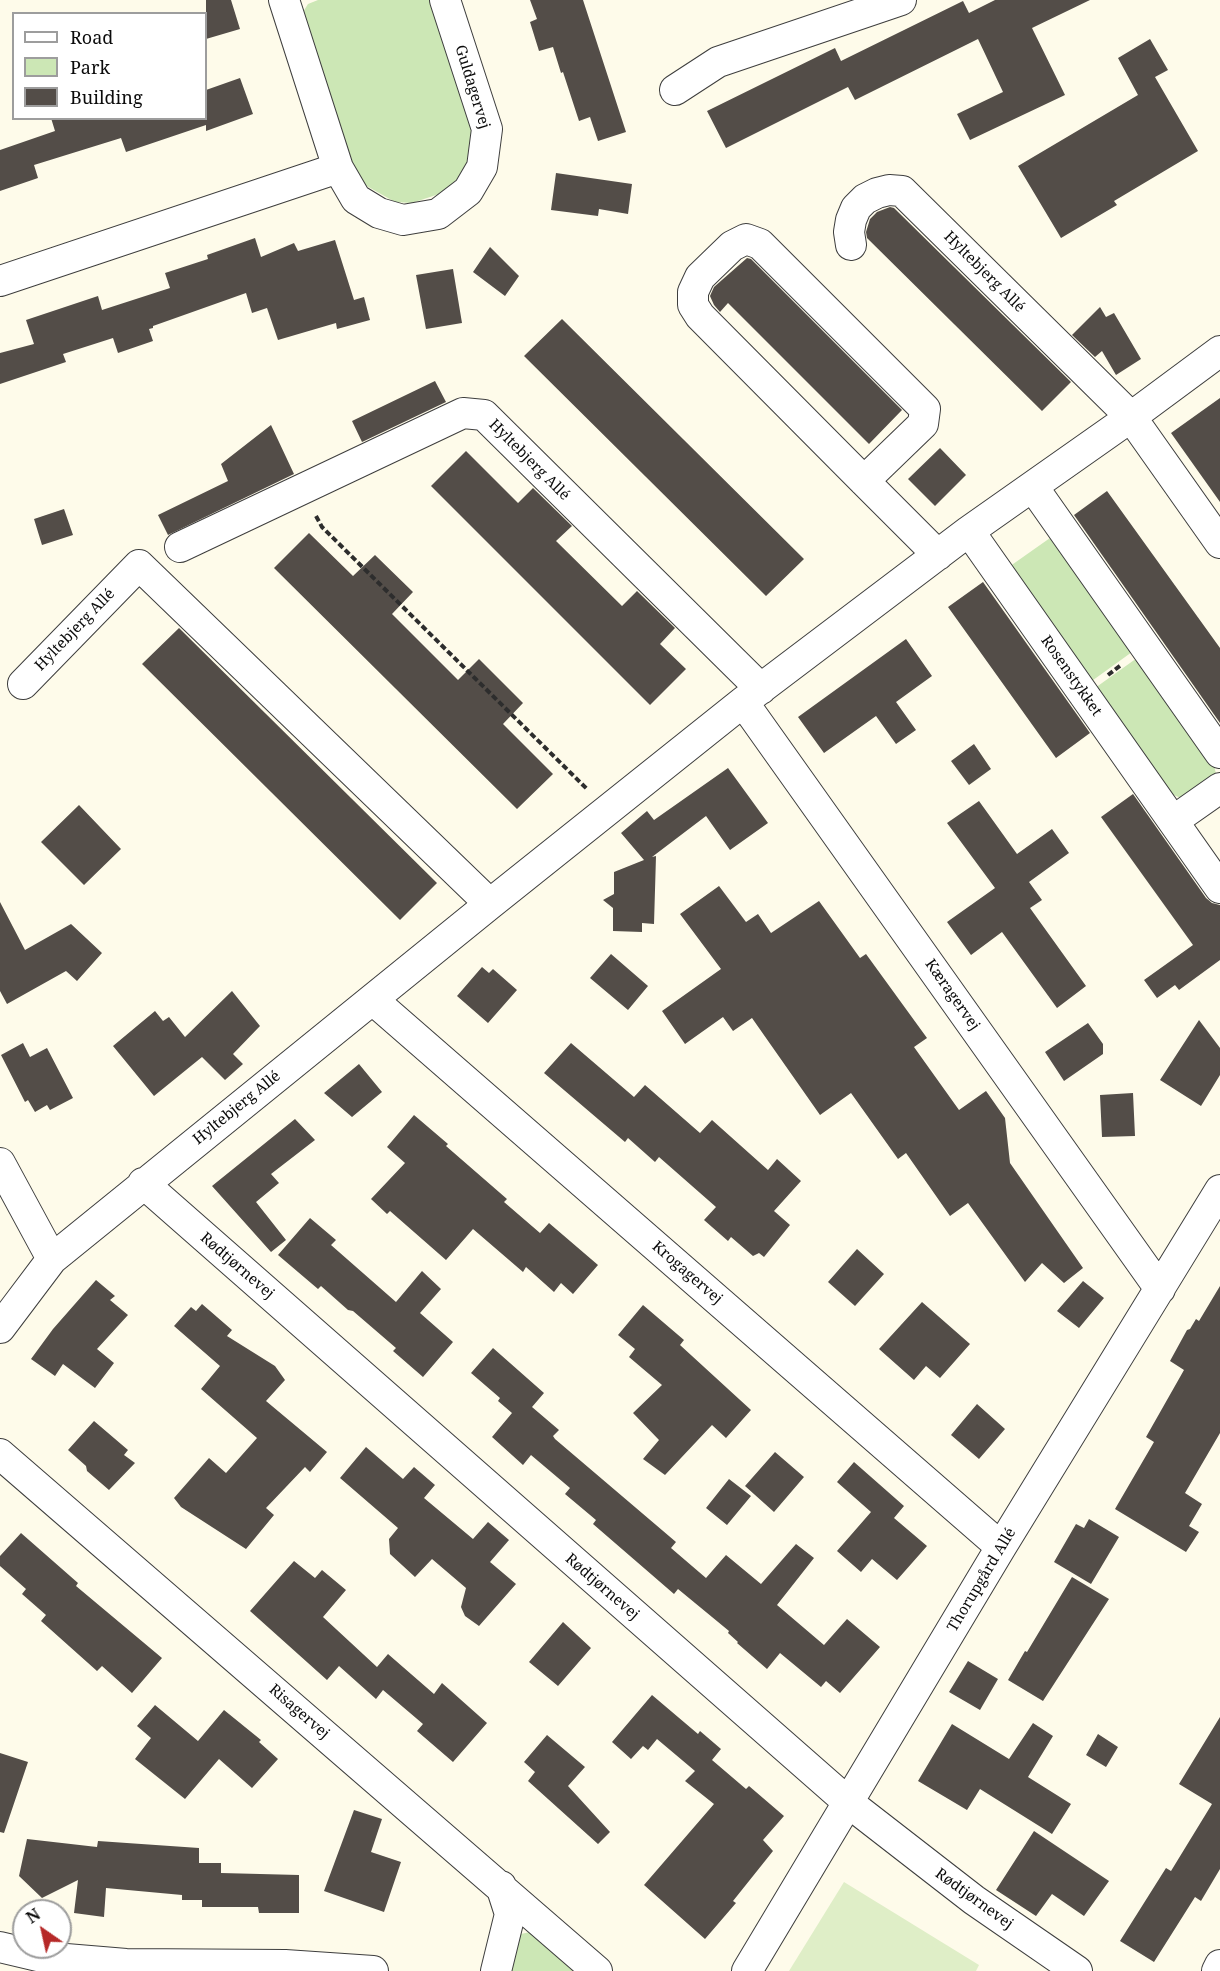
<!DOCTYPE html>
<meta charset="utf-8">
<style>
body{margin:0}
#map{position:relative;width:1220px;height:1971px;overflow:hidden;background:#fefbea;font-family:"Noto Serif",serif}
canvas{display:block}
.legend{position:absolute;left:12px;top:12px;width:195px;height:108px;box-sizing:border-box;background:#fff;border:2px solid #9d9d9d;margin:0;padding:8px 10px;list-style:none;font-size:18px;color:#0b0b0b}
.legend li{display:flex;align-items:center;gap:12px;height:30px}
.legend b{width:30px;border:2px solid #9d9d9d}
.north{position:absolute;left:12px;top:1899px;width:60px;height:60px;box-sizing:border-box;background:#fff;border:2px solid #9d9d9d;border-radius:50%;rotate:326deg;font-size:16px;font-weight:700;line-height:24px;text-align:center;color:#0b0b0b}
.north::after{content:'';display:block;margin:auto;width:21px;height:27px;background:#b62928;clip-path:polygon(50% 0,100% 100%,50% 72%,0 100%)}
</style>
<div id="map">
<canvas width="1220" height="1971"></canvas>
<ul class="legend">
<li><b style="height:8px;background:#fff"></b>Road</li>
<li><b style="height:16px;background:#cce7b5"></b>Park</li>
<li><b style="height:16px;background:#534d48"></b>Building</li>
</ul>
<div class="north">N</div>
</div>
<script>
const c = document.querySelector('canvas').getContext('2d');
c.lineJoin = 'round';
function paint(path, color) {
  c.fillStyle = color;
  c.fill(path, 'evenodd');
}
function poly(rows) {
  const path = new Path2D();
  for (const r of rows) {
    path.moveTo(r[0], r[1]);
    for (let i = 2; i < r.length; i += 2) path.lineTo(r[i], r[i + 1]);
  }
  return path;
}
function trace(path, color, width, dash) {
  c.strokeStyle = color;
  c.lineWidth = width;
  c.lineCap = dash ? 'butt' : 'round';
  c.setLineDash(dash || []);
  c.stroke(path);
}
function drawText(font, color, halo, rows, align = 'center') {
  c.font = font + ' "Noto Serif",serif';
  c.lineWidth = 6;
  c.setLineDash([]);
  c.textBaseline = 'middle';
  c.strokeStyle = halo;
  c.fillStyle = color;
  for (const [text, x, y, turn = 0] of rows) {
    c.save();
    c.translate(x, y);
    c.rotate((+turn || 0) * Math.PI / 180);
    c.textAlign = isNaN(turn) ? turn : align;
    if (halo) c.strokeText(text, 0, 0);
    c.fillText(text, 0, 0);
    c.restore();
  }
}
paint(poly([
 [318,0,430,0,471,124,473,143,469,159,462,173,451,186,439,194,412,203,395,202,365,185,353,169,303,12,308,4],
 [1050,538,1132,652,1089,683,1006,569],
 [1137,658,1214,765,1216,774,1213,781,1181,798,1171,794,1095,688],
 [530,1932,579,1971,510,1971,518,1938,521,1934]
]), '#cce7b5');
paint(poly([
 [844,1882,979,1965,976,1971,789,1971]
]), '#dfeec7');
paint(poly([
 [206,0,231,0,240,29,206,39],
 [530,0,583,0,626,132,598,141,590,117,579,121,563,72,561,73,553,47,539,51,530,22,537,19],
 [995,0,1090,0,1032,28,1065,95,970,140,957,114,1003,92,978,39,855,100,848,87,726,148,707,111,835,48,841,61,963,1,969,13],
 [1150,39,1168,70,1155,77,1198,151,1114,201,1117,205,1061,238,1018,166,1138,95,1118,58],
 [240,78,253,114,206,131,206,125,126,152,121,138,34,165,38,178,0,191,0,150,55,131,51,118,206,118,206,90],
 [556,173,632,184,628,214,599,209,598,216,551,210],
 [890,207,894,208,1071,382,1042,411,867,238,866,232,870,219,877,212],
 [255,238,261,257,294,243,298,251,335,240,354,300,364,297,370,320,337,329,336,323,278,340,267,308,252,313,246,293,153,326,153,328,149,329,153,341,118,353,113,338,63,354,66,362,0,384,0,353,34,344,26,320,98,296,102,310,170,288,165,273,208,259,207,255],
 [490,247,519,276,505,296,473,272],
 [747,258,751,259,902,410,869,444,728,303,720,312,714,305,710,296,714,287],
 [453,269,462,323,426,329,416,275],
 [1100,307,1106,317,1114,313,1141,359,1116,375,1102,351,1095,357,1072,335],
 [562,319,804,559,766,596,524,356],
 [435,381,446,402,362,442,352,421],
 [1220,398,1220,502,1171,433],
 [271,425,294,474,168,535,158,515,228,481,221,464],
 [940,448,966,475,935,506,908,479],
 [466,451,518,503,533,488,572,526,556,541,622,606,637,591,675,628,660,644,686,669,650,705,431,486],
 [1107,491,1220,648,1220,723,1074,515],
 [64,509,73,535,42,545,34,519],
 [309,533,353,576,375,555,413,592,392,614,458,680,479,659,523,703,503,724,553,774,517,809,274,568],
 [983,582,1090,733,1056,758,948,607],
 [179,628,437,883,400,920,142,664],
 [906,639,932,676,896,702,916,730,896,744,876,716,824,753,798,717],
 [974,744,991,769,969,785,951,761],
 [728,768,768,823,730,850,706,816,652,857,656,856,654,924,642,923,642,932,613,931,613,908,603,900,614,894,614,872,644,860,621,833,647,811,654,820],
 [1133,794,1206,898,1212,903,1220,905,1220,960,1179,990,1175,985,1157,998,1144,980,1193,945,1101,817],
 [979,801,1017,854,1052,829,1069,853,1029,882,1042,900,1030,908,1086,986,1057,1008,1002,932,971,955,947,922,995,888,947,823],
 [79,805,121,849,84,885,41,842],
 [719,886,746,922,758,914,771,933,819,901,860,958,866,954,927,1038,914,1047,959,1110,986,1091,1005,1118,1010,1163,1083,1268,1064,1283,1042,1263,1025,1282,968,1203,950,1216,906,1153,898,1159,851,1093,820,1115,752,1018,733,1031,723,1017,685,1044,662,1011,721,969,680,914],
 [0,902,25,950,71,924,102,953,77,981,66,971,7,1004,0,991],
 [611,954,648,986,628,1010,590,978],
 [482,967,489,973,493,969,517,990,488,1023,457,996],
 [232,991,260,1026,233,1054,243,1064,225,1080,202,1057,154,1096,113,1046,155,1011,163,1021,169,1017,185,1037],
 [1199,1020,1220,1048,1220,1075,1201,1106,1160,1080],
 [1088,1023,1103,1044,1103,1054,1064,1081,1045,1052],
 [23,1043,30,1057,47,1048,73,1098,50,1110,47,1105,35,1112,28,1100,25,1102,1,1055],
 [571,1043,634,1097,645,1085,700,1133,712,1120,768,1170,777,1159,801,1181,774,1211,790,1225,764,1257,759,1253,753,1256,731,1237,728,1241,704,1220,716,1207,659,1157,655,1162,628,1138,625,1142,544,1073],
 [359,1064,382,1092,352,1117,324,1093],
 [1133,1093,1135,1136,1102,1137,1100,1095],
 [414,1115,448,1144,446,1146,507,1199,504,1202,540,1233,549,1223,598,1265,573,1294,561,1283,554,1292,526,1267,523,1272,473,1229,446,1260,390,1211,387,1214,371,1199,405,1163,387,1147],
 [295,1119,315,1140,271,1174,279,1183,256,1202,286,1240,271,1252,212,1186],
 [310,1218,336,1240,331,1245,396,1302,422,1271,441,1289,420,1313,453,1342,423,1377,393,1351,396,1348,353,1311,348,1310,321,1286,318,1289,278,1255],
 [857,1249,884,1274,855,1306,828,1282],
 [96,1280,115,1296,110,1300,128,1315,97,1349,114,1363,95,1388,63,1364,55,1376,31,1359,53,1329],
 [1083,1281,1104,1298,1079,1328,1057,1311],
 [1220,1286,1220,1433,1185,1493,1202,1504,1189,1526,1199,1532,1186,1552,1115,1509,1154,1442,1146,1437,1184,1370,1170,1361,1187,1330,1190,1329,1196,1319,1199,1321],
 [922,1302,970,1344,940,1378,926,1366,914,1380,879,1349],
 [202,1304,232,1330,227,1336,275,1366,285,1380,266,1401,327,1452,310,1472,305,1467,266,1508,274,1515,246,1549,181,1507,174,1498,209,1458,226,1473,257,1438,201,1389,220,1366,174,1326,191,1307,196,1311],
 [643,1305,684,1340,680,1345,751,1410,726,1438,712,1425,665,1475,643,1459,659,1440,633,1413,662,1385,629,1357,635,1349,618,1335],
 [493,1348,544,1393,532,1407,559,1430,553,1436,555,1439,676,1542,671,1548,706,1578,726,1555,761,1584,796,1544,814,1558,777,1605,824,1645,847,1619,880,1647,840,1693,826,1681,821,1687,780,1653,767,1669,737,1643,738,1642,728,1633,729,1631,678,1589,674,1594,593,1524,596,1520,565,1494,570,1488,531,1455,523,1465,492,1437,512,1413,498,1401,500,1398,471,1373],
 [977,1404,1005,1429,979,1459,951,1435],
 [94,1421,128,1450,124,1455,135,1463,109,1490,87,1471,86,1466,68,1450],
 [366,1447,403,1479,414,1467,435,1485,424,1498,473,1539,488,1522,509,1540,490,1562,516,1584,479,1626,465,1616,461,1607,466,1588,432,1559,415,1577,390,1554,389,1539,398,1528,340,1478],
 [775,1452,804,1477,774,1512,745,1486],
 [854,1462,904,1506,894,1518,927,1546,897,1580,872,1559,861,1572,837,1551,871,1512,837,1482],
 [729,1479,751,1496,727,1525,706,1508],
 [1089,1519,1119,1537,1091,1584,1054,1562,1076,1524,1084,1528],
 [21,1533,78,1583,76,1586,162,1658,132,1693,102,1666,97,1671,41,1621,46,1615,22,1594,26,1589,0,1566,0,1556],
 [294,1561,315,1578,322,1570,346,1590,323,1617,377,1667,388,1654,434,1694,442,1683,487,1723,453,1762,417,1731,423,1724,383,1690,376,1699,339,1666,327,1680,250,1611],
 [1072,1577,1109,1599,1043,1701,1008,1680,1025,1651,1027,1652],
 [563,1622,591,1648,558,1686,529,1662],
 [968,1661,998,1679,980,1710,949,1692],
 [652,1695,698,1734,700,1731,721,1749,712,1760,746,1789,749,1786,784,1816,763,1840,773,1851,733,1901,736,1903,705,1939,644,1885,714,1804,685,1781,695,1771,657,1739,648,1750,643,1746,631,1759,612,1742],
 [155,1705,198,1741,224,1710,261,1740,259,1742,278,1759,252,1788,219,1759,185,1799,135,1759,151,1738,137,1726],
 [1220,1717,1220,1869,1201,1901,1195,1897,1154,1962,1120,1941,1166,1868,1171,1871,1212,1804,1179,1784],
 [1033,1723,1053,1736,1028,1777,1071,1804,1052,1834,980,1789,967,1810,918,1781,952,1724,1009,1759],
 [1098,1734,1118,1747,1106,1767,1086,1755],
 [547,1735,585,1767,568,1786,610,1832,598,1844,528,1781,535,1772,524,1762],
 [0,1753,28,1762,4,1833,0,1832],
 [354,1810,382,1819,371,1852,401,1862,384,1912,324,1891],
 [1034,1831,1109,1881,1084,1916,1052,1894,1036,1916,996,1890],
 [27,1839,97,1847,98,1841,199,1848,199,1863,221,1863,221,1873,299,1875,299,1913,259,1913,258,1907,202,1907,202,1900,182,1900,182,1895,106,1888,104,1917,74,1913,78,1880,42,1898,19,1876]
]), '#534d48');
const minor = poly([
 [284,0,338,168,356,199,379,213,403,220,438,214,468,191,482,167,487,129,445,0],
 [675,90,718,62,901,0],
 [851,245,849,232,851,220,856,208,865,199,877,193,889,190,902,191,1131,417,1220,543],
 [0,281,338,168],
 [864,481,923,424,925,409,760,244,746,239,732,246,700,277,693,292,693,305,700,316,864,481,938,555],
 [1033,487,1220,753],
 [969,531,1220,888],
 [180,547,463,413,484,415,761,689],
 [23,684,139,565,490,904],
 [743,702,1160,1289],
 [1173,821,1220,788],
 [373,1000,1001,1547],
 [0,1163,52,1259],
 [143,1183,849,1803,974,1900,1077,1971],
 [0,1328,52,1259,490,904,743,702,969,531,1131,417,1220,351],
 [0,1454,597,1971],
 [0,1947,42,1957,126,1964,285,1965,373,1971],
 [496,1971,510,1914,501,1886],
 [747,1971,1001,1547,1220,1190],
 [1217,1971,1220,1965]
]);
trace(minor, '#3e3e3e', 32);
trace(poly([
 [316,516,322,527,588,790],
 [1108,675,1121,665]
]), '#2d2d2d', 4, [6, 3]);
trace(minor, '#fff', 30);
drawText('15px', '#0b0b0b', '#fff', [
 ["Guldagervej",472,87,73],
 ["Hyltebjerg Allé",984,272,45],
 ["Hyltebjerg Allé",529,460,45],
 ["Hyltebjerg Allé",75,630,-46],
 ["Rosenstykket",1071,676,55],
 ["Kæragervej",952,995,55],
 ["Hyltebjerg Allé",237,1108,-39],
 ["Rødtjørnevej",237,1266,41],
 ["Krogagervej",687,1273,41],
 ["Thorupgård Allé",982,1580,-59],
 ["Rødtjørnevej",602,1587,41],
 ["Risagervej",299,1712,41],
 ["Rødtjørnevej",974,1899,36]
]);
</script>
